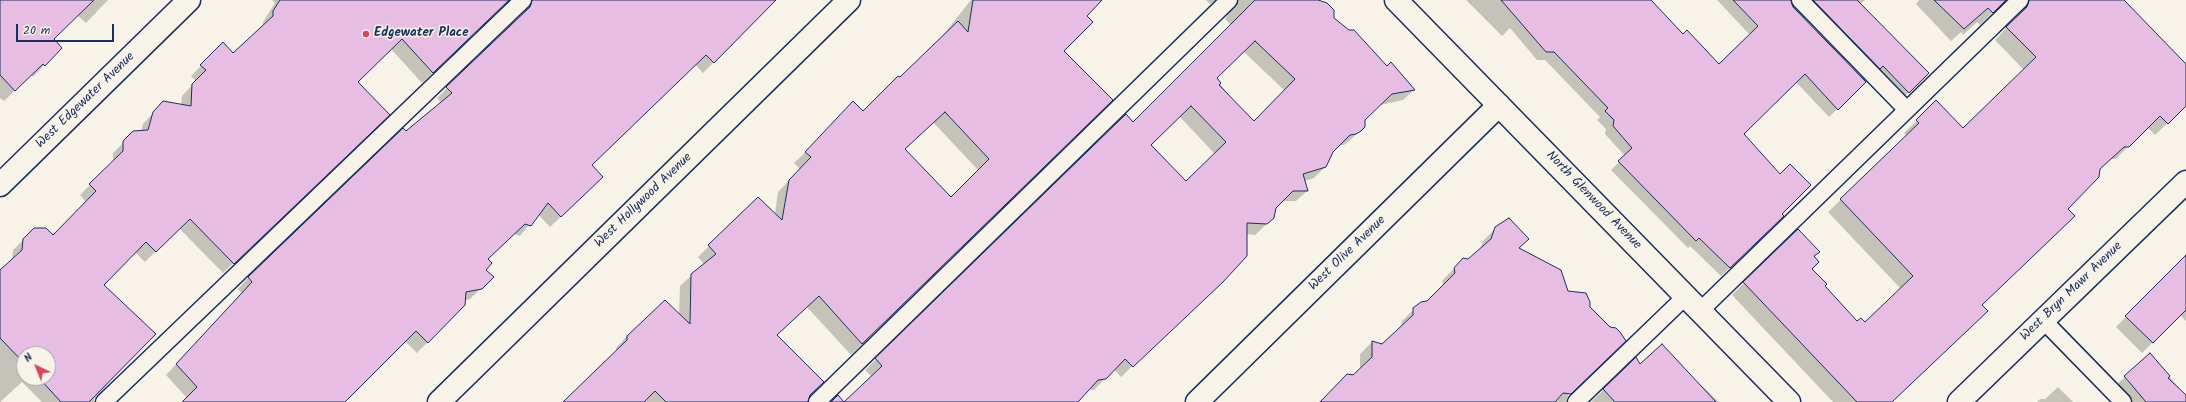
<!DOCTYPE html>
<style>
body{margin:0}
#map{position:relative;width:2186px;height:402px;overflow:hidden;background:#f7f3e8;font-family:Kalam,sans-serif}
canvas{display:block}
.north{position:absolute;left:16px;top:346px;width:40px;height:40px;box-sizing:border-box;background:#f7f3e8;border:1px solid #9fa5b1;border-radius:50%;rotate:317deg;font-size:11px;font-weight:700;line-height:16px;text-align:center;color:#1b2f5e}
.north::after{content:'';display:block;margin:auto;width:14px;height:18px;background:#d1495b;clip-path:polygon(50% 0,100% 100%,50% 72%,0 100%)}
.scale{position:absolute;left:16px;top:24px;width:98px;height:18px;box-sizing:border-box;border:2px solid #1b2f5e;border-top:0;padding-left:5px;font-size:12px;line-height:14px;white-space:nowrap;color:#1b2f5e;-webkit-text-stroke:3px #f7f3e8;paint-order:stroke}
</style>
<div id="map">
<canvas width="2186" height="402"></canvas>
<div class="north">N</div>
<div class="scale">20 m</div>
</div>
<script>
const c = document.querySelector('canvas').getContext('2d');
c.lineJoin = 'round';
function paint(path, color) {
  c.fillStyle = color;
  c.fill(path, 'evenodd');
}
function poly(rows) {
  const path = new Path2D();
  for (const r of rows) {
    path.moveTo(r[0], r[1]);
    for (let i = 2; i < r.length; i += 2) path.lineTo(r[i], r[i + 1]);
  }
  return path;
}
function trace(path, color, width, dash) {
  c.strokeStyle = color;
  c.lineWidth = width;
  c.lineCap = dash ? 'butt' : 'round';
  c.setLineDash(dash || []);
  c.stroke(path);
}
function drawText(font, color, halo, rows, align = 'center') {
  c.font = font + ' Kalam,sans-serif';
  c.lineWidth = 3;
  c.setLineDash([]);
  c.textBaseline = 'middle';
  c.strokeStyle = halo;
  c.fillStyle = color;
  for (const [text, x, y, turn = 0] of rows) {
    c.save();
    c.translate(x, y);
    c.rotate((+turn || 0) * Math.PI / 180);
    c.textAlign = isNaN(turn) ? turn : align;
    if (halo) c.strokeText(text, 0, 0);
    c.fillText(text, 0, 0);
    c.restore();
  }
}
paint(poly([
 [0,0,108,0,86,23,77,15,53,39,61,48,33,77,31,75,4,101,0,98],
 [272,0,776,0,703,73,695,64,590,165,602,177,550,227,538,214,520,236,514,234,487,260,485,270,492,277,470,299,464,301,464,305,417,353,405,341,343,402,183,402,187,398,166,375,242,293,238,289,248,278,403,130,406,133,442,103,437,98,520,17,522,9,515,1,505,3,422,83,391,49,357,82,378,125,223,273,179,228,145,262,135,252,102,285,154,334,94,399,94,402,42,402,22,382,0,402,0,272,12,260,13,250,24,239,53,236,86,202,80,195,113,162,113,153,134,132,141,132,143,124,153,113,181,105,182,96,196,81,191,76,223,44,233,54,263,27,263,22,275,3],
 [24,354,48,354,48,378,24,378],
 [971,0,1101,0,1085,16,1062,51,1111,100,851,355,807,307,776,336,823,382,807,399,808,402,564,402,616,352,616,348,627,336,679,315,680,286,704,264,698,257,758,198,775,214,778,192,800,169,794,163,823,135,822,134,853,103,863,112,932,49],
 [933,122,979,171,951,198,904,150],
 [1206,0,1316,0,1333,18,1414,90,1403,100,1380,105,1364,120,1360,131,1348,142,1344,145,1339,145,1332,152,1325,167,1314,178,1304,181,1307,191,1296,201,1281,201,1275,208,1274,217,1255,235,1246,234,1235,267,1121,377,1114,369,1094,390,1086,390,1074,402,845,402,872,377,865,370,1126,115,1133,123,1232,26,1225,19,1228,14,1225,4,1215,1,1210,4],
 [1243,51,1285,91,1254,122,1234,102,1216,78],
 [1179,116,1215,154,1186,182,1150,145],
 [1466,0,1642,0,1719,65,1750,35,1717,0,1790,0,1792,7,1865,82,1829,117,1796,82,1743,134,1783,216,1721,276,1690,246,1688,248,1611,170,1625,156,1605,134,1606,129,1597,120,1600,117,1545,60,1537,60,1510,28,1502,36],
 [1794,0,1865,0,1860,4,1928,73,1901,100],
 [1919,0,2120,0,2186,65,2186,105,2155,135,2147,127,2116,159,2111,159,2099,170,1981,305,1891,402,1833,402,1732,295,1744,283,1813,257,1811,269,1857,322,1865,324,1901,289,1828,212,1907,136,1904,133,1936,102,1963,130,2024,70,1995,40,2015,19,2017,11,2009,3,2000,5,1980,25,1977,22,1963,35,1961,32,1951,41,1916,4],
 [1496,228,1567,292,1589,308,1612,353,1568,395,1566,402,1319,402,1360,370,1360,354,1372,342,1383,345,1401,328,1402,321,1414,309,1427,302,1444,286,1442,281,1463,259,1469,260,1480,250,1483,241],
 [2186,256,2186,321,2180,315,2142,353,2116,327],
 [2150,354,2186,396,2186,402,2114,402,2113,388],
 [1636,359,1640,366,1701,385,1719,402,1591,402],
 [2058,387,2073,402,2037,402,2040,399,2045,399]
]), '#0003');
const building = poly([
 [0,0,94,0,54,39,62,48,45,66,43,64,15,91,0,75,0,0],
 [280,0,509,0,433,73,402,39,358,82,390,115,234,264,190,219,156,252,146,242,104,285,156,334,89,402,61,402,39,378,48,378,48,354,24,354,24,363,0,338,0,270,22,250,23,239,34,228,46,228,53,235,96,191,89,184,123,151,123,141,133,131,148,130,153,112,163,101,191,106,192,84,206,70,200,65,223,42,233,53,273,16,273,11,280,0],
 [532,0,776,0,714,63,706,55,592,165,603,177,561,217,548,203,531,226,525,224,488,259,492,263,486,270,494,277,482,289,466,292,465,305,428,343,416,331,345,402,182,402,197,387,176,364,252,282,248,277,403,128,406,131,452,93,446,87,530,7,532,0],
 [973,0,1102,0,1087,16,1093,22,1064,51,1113,100,862,344,819,296,777,335,824,382,810,395,808,402,666,402,655,391,644,402,563,402,627,340,627,336,665,300,690,324,691,274,716,254,708,245,758,197,782,220,789,180,811,157,805,152,853,101,863,111,898,76,900,77,958,21,968,32,973,0],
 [945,112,989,159,951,197,905,149,945,112],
 [1255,0,1318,0,1327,3,1334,10,1334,18,1349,30,1354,30,1387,66,1391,62,1415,90,1392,94,1365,120,1365,127,1361,131,1356,134,1350,135,1333,152,1326,167,1303,174,1308,191,1293,191,1276,208,1274,218,1267,224,1247,223,1247,256,1223,282,1133,367,1125,359,1106,379,1098,380,1078,402,831,402,838,395,844,402,882,366,875,358,1126,114,1133,122,1255,0],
 [1255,41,1295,79,1254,121,1219,85,1221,83,1217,78,1255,41],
 [1191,106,1226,142,1186,181,1151,145,1191,106],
 [1501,0,1651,0,1683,34,1687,30,1719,64,1758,26,1733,0,1791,0,1793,7,1866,82,1838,110,1805,74,1744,134,1780,174,1790,164,1811,185,1782,214,1784,216,1730,268,1699,238,1696,241,1618,161,1632,148,1613,126,1614,120,1605,111,1608,108,1554,52,1546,52,1501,0],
 [1813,0,1857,0,1929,73,1909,93,1883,66,1880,69,1813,0],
 [1934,0,2006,0,1993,13,1988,8,1964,29,1934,0],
 [2029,0,2124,0,2186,64,2186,106,2168,124,2160,116,2129,147,2124,147,2100,169,2099,177,2068,209,2075,216,1982,305,1988,311,1892,402,1857,402,1743,282,1798,229,1820,252,1814,256,1819,262,1812,269,1827,284,1825,286,1857,321,1861,318,1865,322,1913,276,1840,199,1919,123,1916,120,1936,100,1963,128,2036,57,2006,27,2027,7,2029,0],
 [1509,218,1529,239,1519,248,1561,270,1568,291,1586,293,1590,302,1590,307,1610,327,1616,328,1620,332,1626,341,1571,394,1563,393,1555,402,1320,402,1347,374,1353,375,1372,357,1372,341,1382,344,1413,315,1413,308,1421,302,1427,301,1455,273,1454,268,1463,258,1468,259,1491,239,1495,227,1509,218],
 [2186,255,2186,310,2153,343,2125,316,2186,255],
 [1662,344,1716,402,1615,402,1603,389,1636,357,1640,364,1662,344],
 [2150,353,2170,376,2168,378,2186,395,2186,402,2146,402,2124,376,2150,353]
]);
paint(building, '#e8bde3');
trace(building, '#1b2f5e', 1);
const lane = poly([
 [1800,0,1907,110],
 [1700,311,2020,0],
 [2043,320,2123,402],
 [104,402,523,0],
 [817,402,1229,0],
 [1576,402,1686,296]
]);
const street = poly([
 [1396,0,1789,402],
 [0,185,189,0],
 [439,402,849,0],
 [1197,402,1499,105],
 [1959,402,2186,182]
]);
trace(lane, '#1b2f5e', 19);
trace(street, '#1b2f5e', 25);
trace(lane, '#f7f3e8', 16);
trace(street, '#f7f3e8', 22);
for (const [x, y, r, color] of [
 [366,34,4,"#d1495b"]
]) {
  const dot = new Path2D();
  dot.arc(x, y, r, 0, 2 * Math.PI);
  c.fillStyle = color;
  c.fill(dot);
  trace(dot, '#f7f3e8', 1.5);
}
drawText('bold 13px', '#1b2f5e', '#f7f3e8', [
 ["Edgewater Place",374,34]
], 'left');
drawText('13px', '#1b2f5e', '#f7f3e8', [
 ["West Edgewater Avenue",86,101,-44],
 ["West Hollywood Avenue",644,201,-44],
 ["North Glenwood Avenue",1593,201,46],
 ["West Olive Avenue",1348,254,-44],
 ["West Bryn Mawr Avenue",2072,292,-44]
]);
</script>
